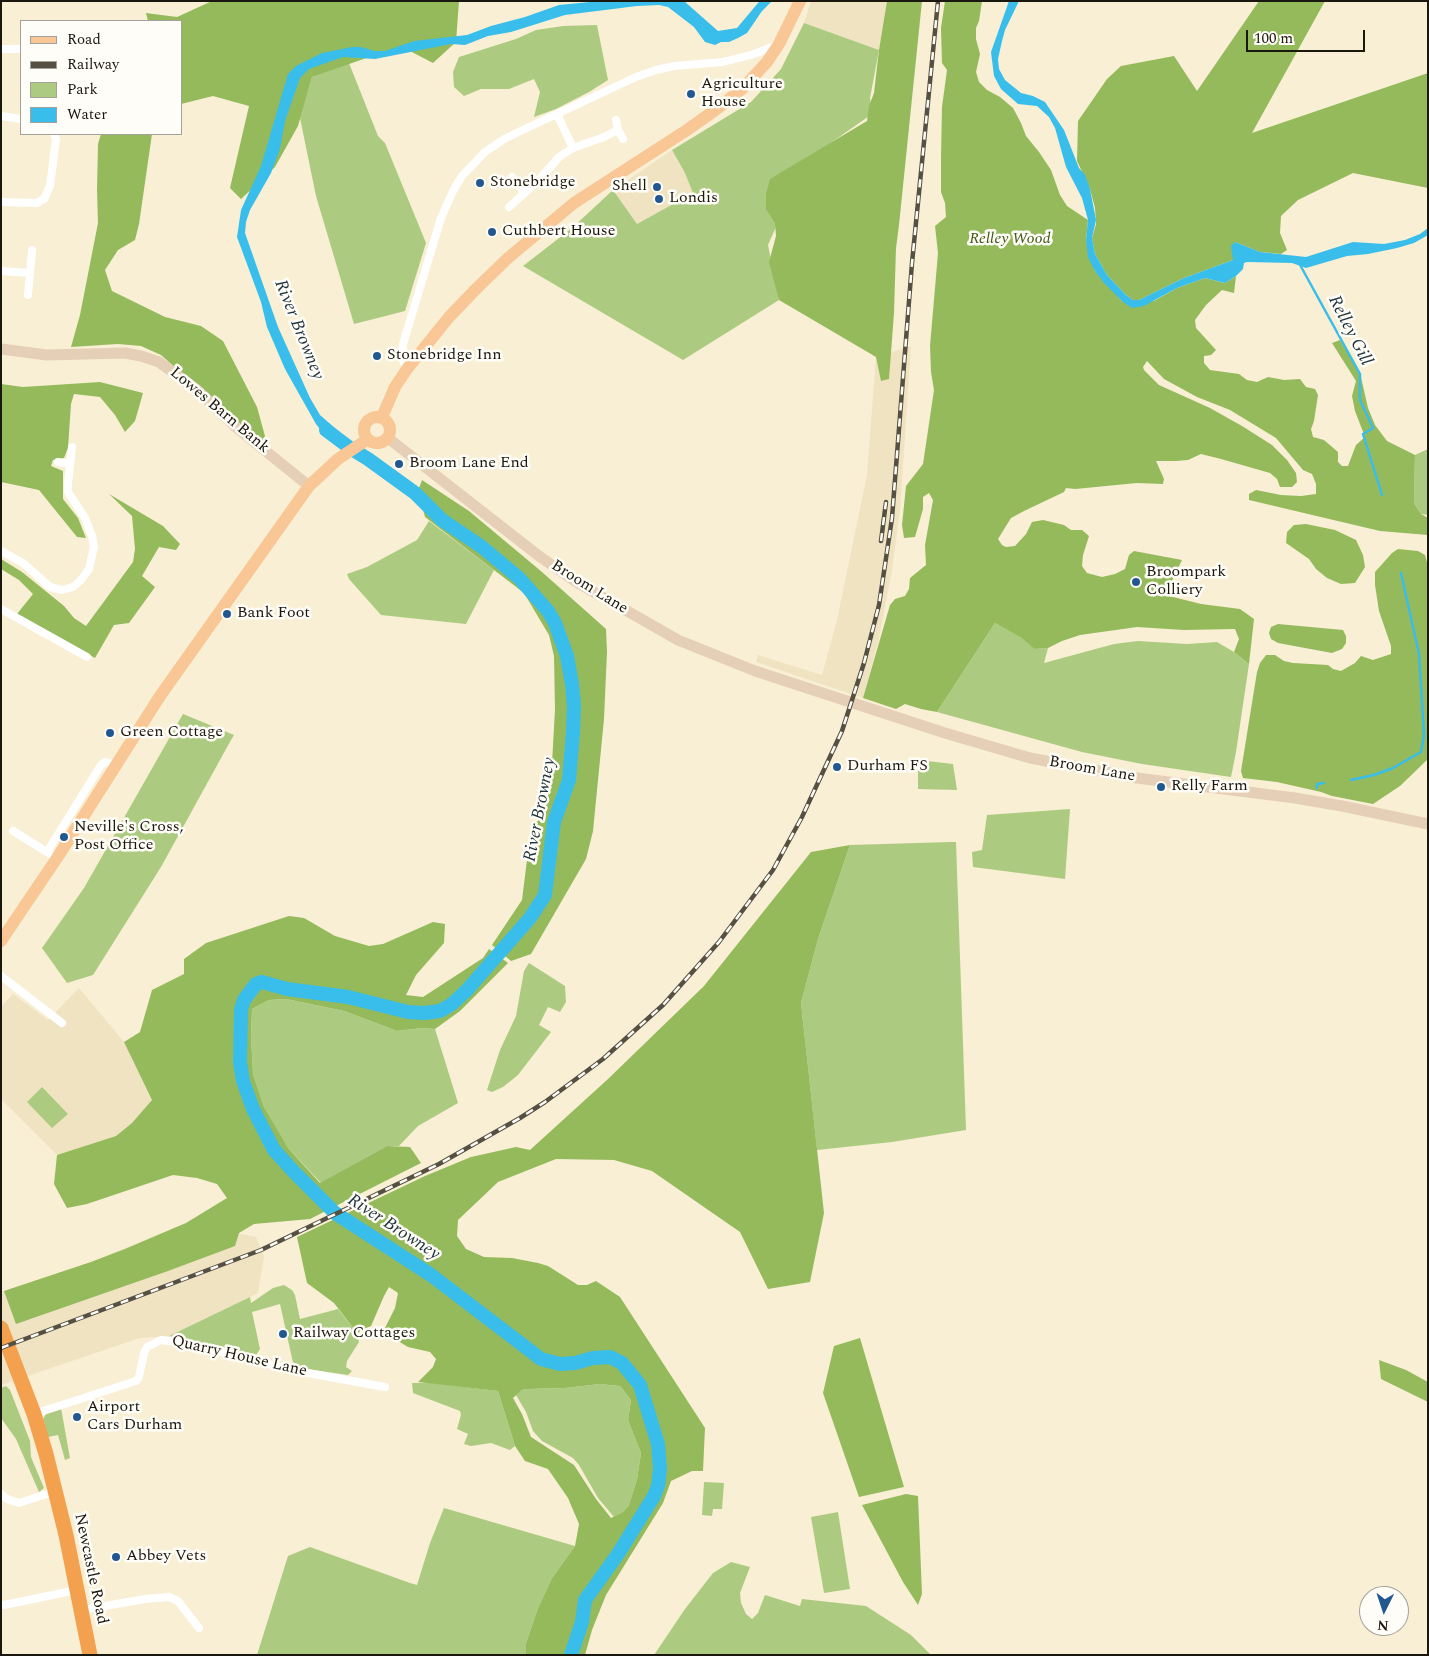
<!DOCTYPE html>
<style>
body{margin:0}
#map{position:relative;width:1429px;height:1656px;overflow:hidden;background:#f9efd4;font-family:Spectral,serif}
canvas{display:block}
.frame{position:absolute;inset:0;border:2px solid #1a170e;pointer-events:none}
.legend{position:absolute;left:20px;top:20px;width:162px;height:115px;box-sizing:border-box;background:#fffdf7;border:1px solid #a3a19a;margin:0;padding:6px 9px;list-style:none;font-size:15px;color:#1a170e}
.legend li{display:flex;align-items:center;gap:10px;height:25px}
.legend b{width:25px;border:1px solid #a3a19a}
.north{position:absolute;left:1359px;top:1586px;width:50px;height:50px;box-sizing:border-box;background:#fffdf7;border:1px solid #a3a19a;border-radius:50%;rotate:184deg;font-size:14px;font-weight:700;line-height:20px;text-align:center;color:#1a170e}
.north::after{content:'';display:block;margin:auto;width:18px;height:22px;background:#225890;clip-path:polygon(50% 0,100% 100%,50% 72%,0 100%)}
.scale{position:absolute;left:1246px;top:30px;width:119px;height:22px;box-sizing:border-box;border:2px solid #1a170e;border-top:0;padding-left:6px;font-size:15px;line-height:18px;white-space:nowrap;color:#1a170e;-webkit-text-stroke:4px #fffdf7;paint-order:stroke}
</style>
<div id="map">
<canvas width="1429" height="1656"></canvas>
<div class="frame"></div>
<ul class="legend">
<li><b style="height:6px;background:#f8c795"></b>Road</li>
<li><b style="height:6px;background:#555042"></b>Railway</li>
<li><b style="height:14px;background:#accb81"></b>Park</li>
<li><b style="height:14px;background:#39bdeb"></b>Water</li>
</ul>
<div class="north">N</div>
<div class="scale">100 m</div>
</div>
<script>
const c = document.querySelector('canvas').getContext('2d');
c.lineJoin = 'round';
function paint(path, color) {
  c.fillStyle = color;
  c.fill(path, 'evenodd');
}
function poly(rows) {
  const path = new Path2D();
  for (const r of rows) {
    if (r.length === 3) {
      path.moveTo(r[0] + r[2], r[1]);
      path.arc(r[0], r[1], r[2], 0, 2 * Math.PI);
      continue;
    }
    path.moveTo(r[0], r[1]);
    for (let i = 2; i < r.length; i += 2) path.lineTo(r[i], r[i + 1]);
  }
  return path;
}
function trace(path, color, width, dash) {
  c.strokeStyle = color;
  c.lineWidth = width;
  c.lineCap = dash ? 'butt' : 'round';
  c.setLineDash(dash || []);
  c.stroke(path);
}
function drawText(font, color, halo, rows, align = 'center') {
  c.font = font + ' Spectral,serif';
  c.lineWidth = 5;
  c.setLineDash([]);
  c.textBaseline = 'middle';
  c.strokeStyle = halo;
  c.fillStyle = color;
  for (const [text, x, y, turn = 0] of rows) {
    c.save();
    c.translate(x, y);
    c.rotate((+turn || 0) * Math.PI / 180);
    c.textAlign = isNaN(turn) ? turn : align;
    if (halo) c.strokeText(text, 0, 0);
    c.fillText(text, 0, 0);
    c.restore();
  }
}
paint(poly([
 [811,1,887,1,879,50,804,23],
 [672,150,685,173,693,193,637,224,613,190],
 [911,346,900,510,892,570,879,638,863,698,756,662,758,655,822,675,837,620,867,475,876,357],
 [79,988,124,1042,152,1100,132,1123,116,1136,57,1155,1,1099,1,1007,13,994,48,1020],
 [186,1223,256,1237,264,1257,258,1293,169,1336,140,1338,1,1385,1,1292,91,1262]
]), '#efe3c1');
paint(poly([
 [804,23,879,50,870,98,872,114,805,161,768,245,779,300,683,360,523,266,572,228,613,190,637,224,693,193,685,173,672,150,751,102,781,69],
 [597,25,608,80,589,92,556,109,534,117,540,92,534,79,509,89,481,89,464,96,454,87,453,72,459,57,516,39,536,30,563,26],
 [349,63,378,136,385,143,426,243,405,311,354,324,316,196,300,118,312,77],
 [1428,449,1428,515,1421,514,1414,503,1415,455],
 [429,521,494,570,466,624,381,615,349,579,347,574,367,567,417,540],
 [995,623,1023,638,1034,649,1048,648,1044,663,1114,644,1138,641,1187,644,1217,642,1234,652,1249,664,1236,752,1231,777,1142,764,1082,752,937,712],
 [183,714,234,735,231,740,161,867,93,975,67,983,42,948,84,888],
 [918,760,953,764,957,790,918,789],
 [1070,809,1065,879,973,867,972,852,982,850,987,815],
 [950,842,956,842,966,1130,892,1142,817,1150,801,1003,818,939,850,845],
 [529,963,565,986,566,1002,560,1012,548,1007,539,1025,551,1032,518,1075,503,1087,492,1092,487,1090,500,1050,516,1016,524,971],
 [286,999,344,1011,397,1031,422,1028,435,1029,458,1103,418,1126,399,1146,387,1146,321,1183,288,1148,282,1139,264,1107,253,1074,251,1036,252,1009,269,1000],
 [42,1087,68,1114,52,1128,27,1102],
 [284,1285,292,1290,295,1295,300,1319,338,1309,357,1333,359,1342,347,1361,346,1367,352,1371,348,1375,294,1367,280,1304,252,1312,260,1349,256,1355,169,1336,250,1297,251,1303,273,1288],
 [412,1383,432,1383,498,1391,515,1446,510,1450,491,1443,471,1446,464,1444,468,1434,457,1429,461,1415,460,1411,413,1393],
 [600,1384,620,1386,631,1400,628,1420,641,1453,637,1479,629,1505,623,1512,614,1517,598,1498,579,1465,573,1458,542,1441,533,1431,526,1412,516,1395,522,1390,527,1389,565,1388],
 [6,1386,10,1390,30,1441,31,1457,44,1488,39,1492,16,1439,1,1418,1,1388],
 [61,1408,70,1458,65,1460,58,1435,48,1437,43,1419,46,1414],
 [704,1482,724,1483,722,1509,713,1509,712,1516,702,1515],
 [444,1508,575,1546,552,1578,538,1608,526,1643,526,1655,257,1655,288,1556,310,1547,410,1583,417,1585,430,1543],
 [838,1512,850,1589,824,1593,811,1517],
 [731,1562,750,1567,740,1593,741,1603,746,1614,752,1619,758,1613,765,1595,800,1606,802,1599,866,1606,911,1635,931,1655,654,1655,685,1609,713,1573]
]), '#accb81');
paint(poly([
 [212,1,459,1,456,42,433,63,406,49,375,55,312,77,298,126,275,167,241,199,230,188,249,106,213,96,181,104,181,21,148,21,146,13,177,17],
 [887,1,922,1,899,225,896,248,894,313,889,379,881,381,876,357,779,300,769,262,776,236,775,223,766,209,766,194,770,179,867,121,869,106,874,93,879,50],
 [945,1,982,1,979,21,976,28,976,39,980,54,976,72,979,82,987,90,1000,97,1013,108,1021,123,1026,136,1039,152,1051,170,1060,195,1067,206,1088,220,1086,240,1095,271,1123,302,1154,301,1177,288,1205,278,1225,283,1236,276,1234,293,1222,290,1206,305,1195,320,1196,328,1216,350,1211,355,1204,356,1204,363,1210,370,1239,374,1247,380,1257,382,1268,377,1284,380,1300,379,1306,387,1315,389,1318,395,1314,421,1311,429,1313,437,1324,440,1338,452,1338,462,1342,466,1348,466,1356,445,1365,437,1355,411,1352,396,1356,381,1332,343,1340,340,1360,373,1368,408,1375,425,1387,441,1415,455,1414,503,1421,514,1428,518,1428,535,1380,531,1249,500,1249,494,1256,490,1281,495,1301,496,1316,494,1316,484,1312,474,1303,470,1276,438,1230,410,1197,397,1164,379,1147,361,1143,367,1144,370,1159,385,1210,408,1242,426,1272,445,1287,460,1296,473,1297,482,1292,487,1280,487,1277,479,1270,473,1221,459,1201,454,1188,460,1176,461,1156,461,1164,479,1163,484,1137,483,1075,489,1066,488,1064,492,1024,511,1011,518,998,539,1002,545,1006,547,1015,546,1026,534,1032,522,1043,520,1064,525,1071,530,1082,530,1089,536,1083,555,1082,566,1087,573,1102,577,1115,574,1125,569,1129,555,1134,551,1182,560,1165,595,1201,604,1240,609,1254,619,1249,664,1234,652,1239,639,1235,629,1184,630,1137,627,1080,635,1062,641,1048,648,1034,649,1022,638,995,623,937,712,921,709,905,704,896,709,863,698,890,605,895,599,905,596,909,589,910,578,926,565,925,545,933,500,929,493,923,497,923,509,915,537,904,538,902,525,906,486,923,464,934,390,931,372,930,346,938,253,935,226,946,217,945,203,941,192,941,157,942,107,947,70,942,63,941,28],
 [1259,1,1325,1,1252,133,1428,73,1428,188,1353,173,1298,200,1281,216,1280,233,1287,250,1281,254,1260,252,1235,242,1233,260,1184,278,1139,300,1133,300,1126,295,1107,275,1095,254,1092,238,1096,224,1095,208,1090,189,1077,161,1078,121,1107,79,1121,66,1174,56,1197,91],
 [101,134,152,134,139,224,135,240,118,250,105,270,112,291,165,317,201,326,223,341,257,407,265,436,261,442,259,438,256,438,238,423,161,355,141,346,118,344,71,347,80,315,98,223,97,190,98,144],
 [100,382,143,393,135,421,125,432,115,415,100,397,74,394,71,404,68,448,64,458,53,460,51,466,63,471,63,499,78,518,86,538,77,537,39,490,1,482,1,384,23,387],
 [422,480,469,511,542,572,606,629,607,652,604,719,593,831,586,859,531,954,511,961,492,945,522,900,530,836,546,805,551,782,555,709,554,656,549,635,524,593,425,517,418,491],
 [109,494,163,526,180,544,176,550,159,547,142,576,155,587,129,623,114,625,95,658,17,614,33,594,19,580,1,569,1,559,22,572,64,606,74,618,86,626,133,562,135,549,132,516],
 [1306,524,1335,530,1356,540,1363,555,1365,567,1355,583,1341,584,1327,578,1316,569,1309,559,1286,543,1287,532,1294,525],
 [1398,549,1418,551,1425,555,1428,566,1428,759,1400,786,1373,804,1332,796,1321,792,1277,782,1243,778,1241,771,1257,672,1260,663,1266,655,1275,655,1284,661,1293,663,1328,665,1333,669,1341,671,1355,663,1361,656,1373,660,1391,654,1391,646,1379,611,1375,585,1375,572,1392,553],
 [1278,624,1343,630,1346,636,1346,643,1342,649,1332,653,1278,643,1271,639,1269,633,1271,627],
 [850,845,818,939,801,1003,824,1213,810,1282,768,1289,740,1232,652,1171,614,1160,556,1159,498,1182,458,1220,457,1236,466,1249,484,1257,512,1258,538,1263,548,1266,578,1285,587,1285,596,1281,620,1297,705,1428,703,1471,692,1471,671,1481,663,1503,606,1595,592,1630,585,1655,526,1655,526,1643,538,1608,552,1578,575,1546,579,1524,568,1498,548,1469,525,1461,515,1446,498,1391,418,1382,433,1367,436,1359,430,1352,408,1347,383,1332,395,1308,398,1293,389,1287,384,1296,371,1326,357,1333,334,1303,307,1283,297,1237,425,1176,471,1157,516,1147,530,1150,608,1079,704,986,811,852],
 [600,1384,620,1386,631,1400,628,1420,641,1453,637,1479,629,1505,623,1512,611,1518,596,1499,574,1465,531,1437,522,1414,513,1398,522,1390,527,1389,565,1388],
 [289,916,304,918,335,936,369,946,383,944,433,922,445,924,444,943,416,975,406,995,423,997,483,958,489,949,508,963,460,1011,435,1029,422,1028,397,1031,344,1011,286,999,269,1000,252,1009,251,1036,253,1074,264,1107,288,1148,320,1183,387,1146,410,1147,421,1163,310,1219,254,1224,239,1233,235,1246,168,1271,16,1324,4,1291,91,1262,125,1249,186,1223,227,1198,217,1184,197,1178,173,1175,87,1204,67,1208,54,1184,57,1155,116,1136,132,1123,152,1100,124,1042,140,1032,152,990,184,974,184,959,206,943],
 [860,1338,904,1487,859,1497,823,1393,834,1346],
 [1379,1360,1406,1370,1428,1382,1428,1402,1381,1379],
 [906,1494,918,1496,922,1594,918,1605,903,1582,862,1505]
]), '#94ba5c');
paint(poly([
 [600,1,684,1,718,31,737,28,758,3,760,1,772,1,762,11,747,33,738,38,729,42,721,42,715,45,705,42,694,27,668,7,659,5,637,6,565,15,511,32,488,36,465,45,451,44,375,59,343,57,309,69,300,78,285,121,280,149,271,173,250,210,246,222,245,233,278,327,310,398,320,415,344,436,336,444,327,438,316,424,285,369,267,327,261,302,237,237,241,210,261,166,288,74,296,66,322,53,352,47,361,47,374,51,385,51,414,41,467,35,491,26,525,17,559,5],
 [1009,1,1019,1,1005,30,1002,41,998,59,999,69,1005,80,1021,93,1033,96,1045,102,1064,130,1079,168,1085,175,1090,189,1096,220,1092,238,1095,254,1107,275,1126,295,1133,300,1139,300,1184,278,1233,260,1231,246,1235,242,1260,252,1306,257,1353,242,1384,244,1405,240,1420,234,1428,228,1428,235,1414,243,1397,248,1368,254,1347,256,1306,268,1292,263,1247,262,1244,263,1243,269,1236,276,1225,283,1205,278,1177,288,1144,306,1132,308,1123,302,1104,283,1095,271,1088,257,1086,240,1088,220,1082,198,1066,167,1055,128,1049,117,1037,106,1018,104,1001,89,994,76,991,52]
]), '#39bdeb');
trace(poly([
 [1299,263,1360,374,1360,400,1373,428,1363,434,1382,495],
 [1351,780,1374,775,1393,768,1421,752,1424,735,1419,654,1401,573],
 [1317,788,1317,784,1324,783]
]), '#39bdeb', 2.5);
trace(poly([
 [326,430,350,448,368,459,415,493,442,520,482,547,519,578,548,611,555,623,567,656,572,684,574,705,573,733,569,780,554,822,545,895,530,918,467,990,452,1004,440,1011,424,1013,408,1012,348,997,287,989,262,982,256,984,244,1000,241,1010,240,1062,243,1081,253,1109,274,1150,294,1172,335,1213,431,1275,541,1359,560,1364,575,1363,593,1358,610,1357,622,1363,640,1385,658,1444,660,1469,658,1486,654,1496,618,1554,585,1600,582,1622,571,1655]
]), '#39bdeb', 14);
trace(poly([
 [1,49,21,49],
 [557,114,573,148],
 [1,116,21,119],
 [616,120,618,130,623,139],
 [512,177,525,193],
 [1,202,37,203,44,199,50,186,56,139,54,134],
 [509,207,538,181,559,157,573,148,604,137,618,130],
 [1,271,30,273,32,250],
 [28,295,30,273],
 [407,369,402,358,403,344,441,218,453,191,462,176,485,152,504,139,529,127,636,77,656,70,674,66,723,62,754,54,777,45],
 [58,462,70,464],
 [1,551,23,563,50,587,62,590,73,587,81,580,89,569,94,547,92,536,85,518,68,492,68,483,72,447],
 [1,609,87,657],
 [13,831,47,852],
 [57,858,47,852,101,765,105,762,116,765],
 [1,976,62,1023],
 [34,1414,136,1381,139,1377,144,1353,147,1347,161,1340,176,1342,210,1349,291,1370,385,1387],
 [1,1494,7,1499,19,1503,56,1491],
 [1,1604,4,1605,77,1590],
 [82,1610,145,1599,169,1597,178,1601,199,1628]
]), '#fff', 8);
trace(poly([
 [1,349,47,355,125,353,141,356,159,362,197,390,237,428,309,486],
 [388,438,539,556,578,583,678,640,755,671,945,733,1030,758,1137,778,1295,798,1342,806,1428,824]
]), '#e5cfb7', 11);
trace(poly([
 [377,430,13],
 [382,417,395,387,407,369,450,316,477,288,508,258,574,203,687,130,718,108,742,89,767,62,779,44,800,1],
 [1,941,57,858,160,696,309,486,338,459,368,439]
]), '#f8c795', 12);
trace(poly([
 [1,1328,34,1414,46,1454,66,1535,90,1655]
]), '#f4a14f', 15);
const rail = poly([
 [881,541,886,502],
 [1,1348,261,1250,439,1164,520,1118,545,1102,603,1059,663,1005,719,942,773,870,802,817,842,731,864,663,879,605,892,518,912,263,938,1]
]);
trace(rail, '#555042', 4.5);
trace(rail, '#fffdf7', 2.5, [8]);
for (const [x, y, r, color] of [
 [691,94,5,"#225890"],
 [480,183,5,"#225890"],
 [657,187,5,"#225890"],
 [659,199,5,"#225890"],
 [492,232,5,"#225890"],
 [377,356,5,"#225890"],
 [399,464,5,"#225890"],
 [1136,582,5,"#225890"],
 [227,614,5,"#225890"],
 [110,733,5,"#225890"],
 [837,767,5,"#225890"],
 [1161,787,5,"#225890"],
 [64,837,5,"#225890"],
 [283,1334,5,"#225890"],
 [77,1417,5,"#225890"],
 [116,1557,5,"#225890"]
]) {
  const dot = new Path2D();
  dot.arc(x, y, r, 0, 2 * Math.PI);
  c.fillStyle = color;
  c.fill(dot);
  trace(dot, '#fffdf7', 2);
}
drawText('16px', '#1a170e', '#fffdf7', [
 ["Agriculture",701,85],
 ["House",701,103],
 ["Stonebridge",490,183],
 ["Shell",647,187,"right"],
 ["Londis",669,199],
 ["Cuthbert House",502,232],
 ["Stonebridge Inn",387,356],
 ["Broom Lane End",409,464],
 ["Broompark",1146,573],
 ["Colliery",1146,591],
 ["Bank Foot",237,614],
 ["Green Cottage",120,733],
 ["Durham FS",847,767],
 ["Relly Farm",1171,787],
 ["Neville's Cross,",74,828],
 ["Post Office",74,846],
 ["Railway Cottages",293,1334],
 ["Airport",87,1408],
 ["Cars Durham",87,1426],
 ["Abbey Vets",126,1557]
], 'left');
drawText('italic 16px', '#415817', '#fffdf7', [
 ["Relley Wood",1010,240]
]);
drawText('16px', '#1a170e', '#fffdf7', [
 ["Lowes Barn Bank",219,411,40],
 ["Broom Lane",589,588,32],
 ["Broom Lane",1092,770,10],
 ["Quarry House Lane",239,1357,13],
 ["Newcastle Road",90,1569,78]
]);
drawText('italic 18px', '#1e333c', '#fffdf7', [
 ["River Browney",298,330,68],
 ["Relley Gill",1349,331,63],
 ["River Browney",541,810,-79],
 ["River Browney",393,1228,33]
]);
</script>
